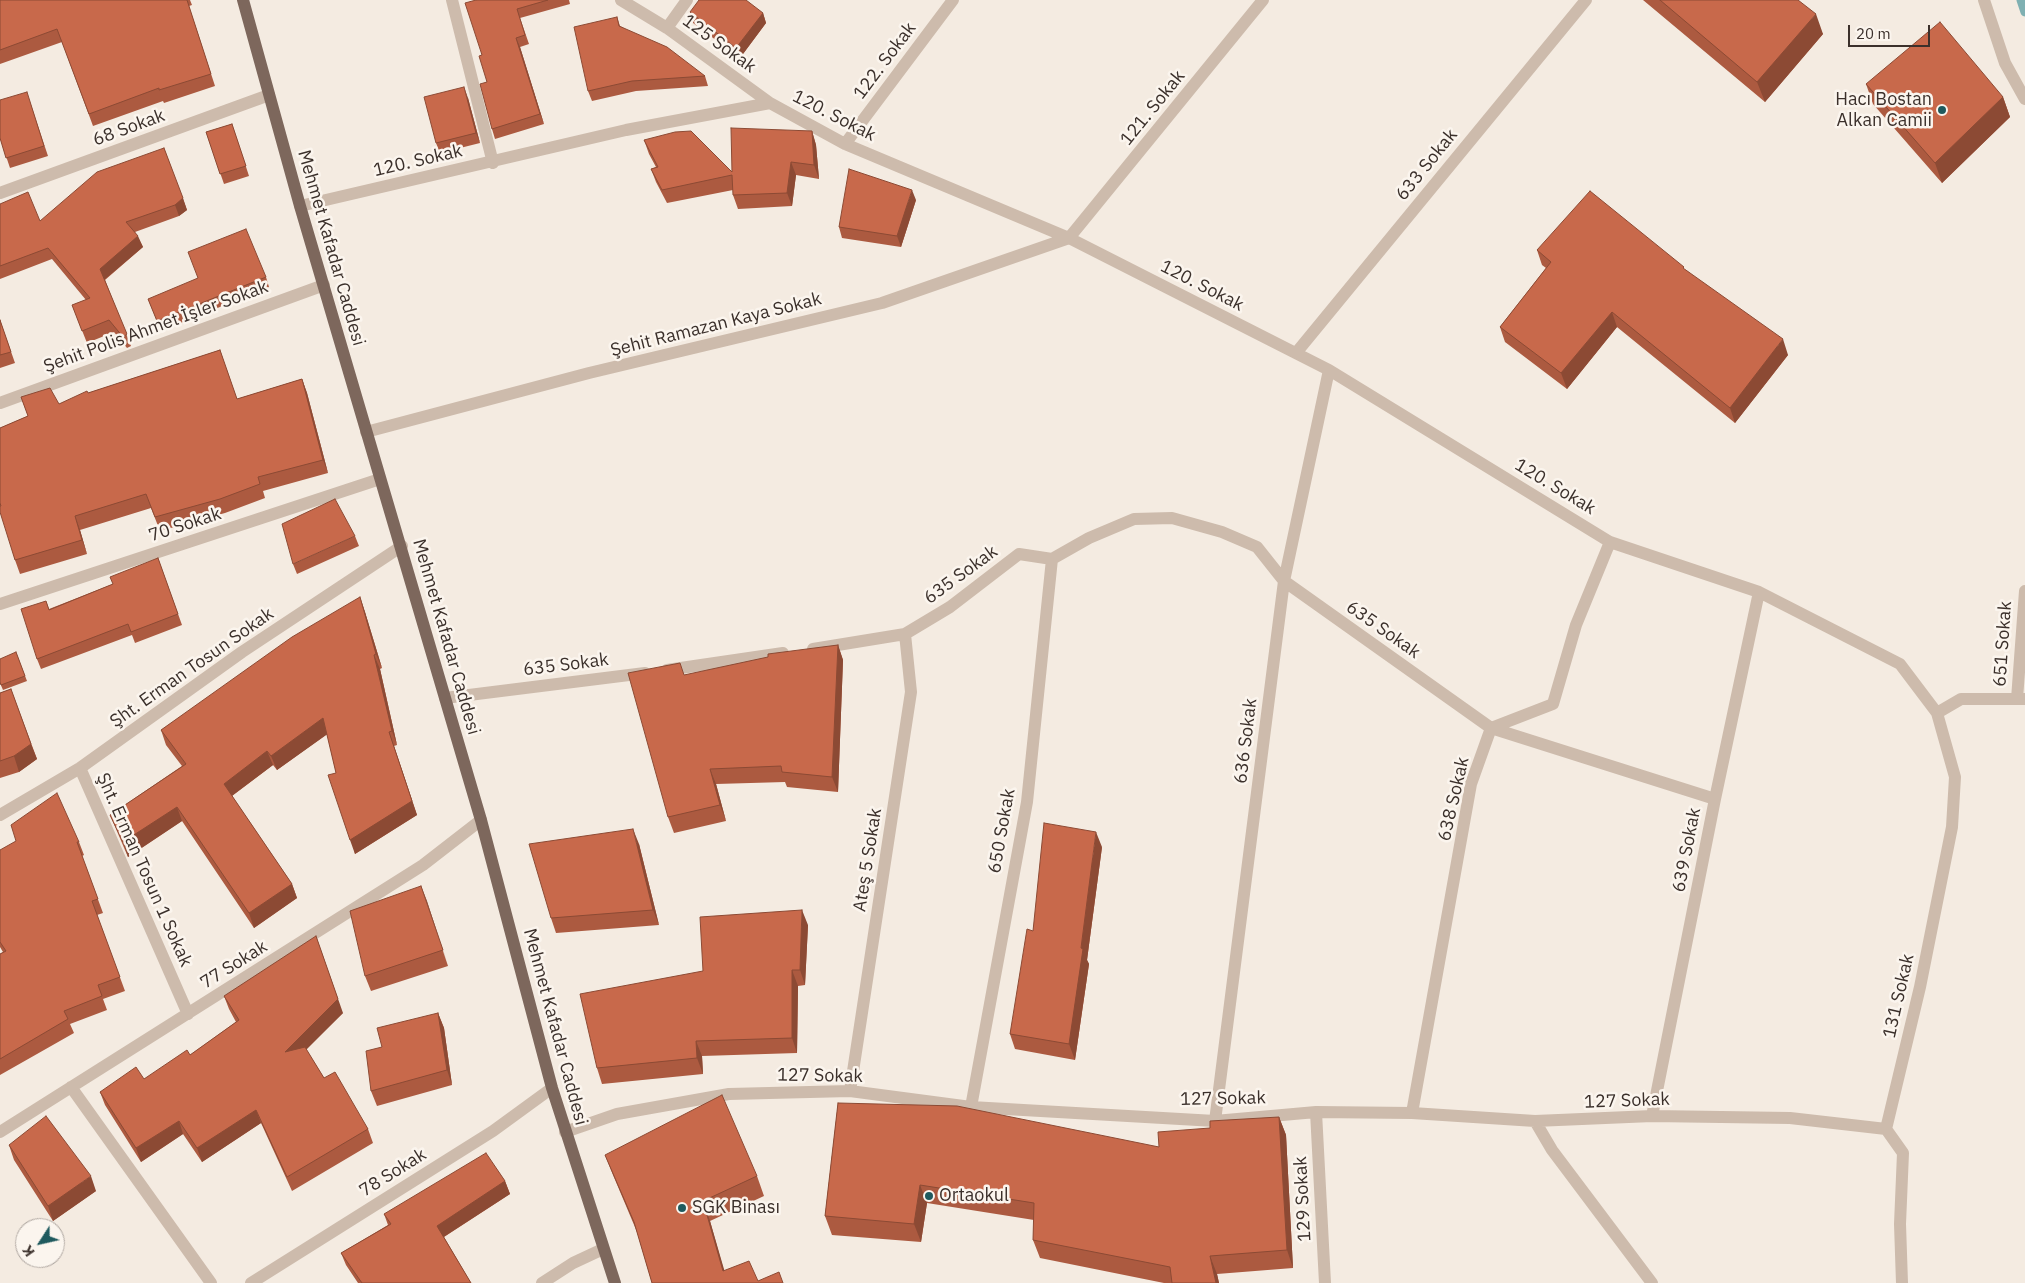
<!DOCTYPE html>
<meta charset="utf-8">
<style>
body{margin:0}
#map{position:relative;width:2025px;height:1283px;overflow:hidden;background:#f4ebe1;font-family:"IBM Plex Sans",sans-serif}
canvas{display:block}
.north{position:absolute;left:15px;top:1218px;width:50px;height:50px;box-sizing:border-box;background:#fbf5ee;border:1px solid #aea6a0;border-radius:50%;rotate:235deg;font-size:14px;font-weight:700;line-height:20px;text-align:center;color:#3b302b}
.north::after{content:'';display:block;margin:auto;width:18px;height:22px;background:#1f5a5e;clip-path:polygon(50% 0,100% 100%,50% 72%,0 100%)}
.scale{position:absolute;left:1848px;top:25px;width:82px;height:22px;box-sizing:border-box;border:2px solid #3b302b;border-top:0;padding-left:6px;font-size:15px;line-height:18px;white-space:nowrap;color:#3b302b;-webkit-text-stroke:4px #fbf5ee;paint-order:stroke}
</style>
<div id="map">
<canvas width="2025" height="1283"></canvas>
<div class="north">K</div>
<div class="scale">20 m</div>
</div>
<script>
const c = document.querySelector('canvas').getContext('2d');
c.lineJoin = 'round';
function poly(rows) {
  const path = new Path2D();
  for (const r of rows) {
    path.moveTo(r[0], r[1]);
    for (let i = 2; i < r.length; i += 2) path.lineTo(r[i], r[i + 1]);
  }
  return path;
}
function trace(path, color, width, dash) {
  c.strokeStyle = color;
  c.lineWidth = width;
  c.lineCap = dash ? 'butt' : 'round';
  c.setLineDash(dash || []);
  c.stroke(path);
}
function paint(path, color) {
  c.fillStyle = color;
  c.fill(path, 'evenodd');
}
function drawText(font, color, halo, rows, align = 'center') {
  c.font = font + ' "IBM Plex Sans",sans-serif';
  c.lineWidth = 5;
  c.setLineDash([]);
  c.textBaseline = 'middle';
  c.strokeStyle = halo;
  c.fillStyle = color;
  for (const [text, x, y, turn = 0] of rows) {
    c.save();
    c.translate(x, y);
    c.rotate((+turn || 0) * Math.PI / 180);
    c.textAlign = isNaN(turn) ? turn : align;
    if (halo) c.strokeText(text, 0, 0);
    c.fillText(text, 0, 0);
    c.restore();
  }
}
trace(poly([
 [2021,0,2025,12]
]), '#7fb0b2', 9);
trace(poly([
 [452,0,493,163],
 [621,0,667,28,770,103],
 [1984,0,2005,63,2025,99],
 [667,28,687,0],
 [845,144,953,0],
 [0,193,269,95],
 [300,206,626,130,770,103,845,144,1069,238,1329,370,1610,542,1759,592,1900,664,1937,713,1955,777,1952,827,1920,987,1886,1129,1903,1153,1900,1224,1902,1283],
 [1296,353,1586,0],
 [0,403,324,285],
 [366,432,589,373,882,303,1069,238,1263,0],
 [0,604,380,479],
 [813,649,905,634,950,607,1019,554,1052,559,1089,538,1134,519,1172,518,1222,532,1257,547,1284,581,1491,728,1715,799],
 [667,670,783,653],
 [445,698,645,673],
 [2017,699,2025,591],
 [1937,713,1961,699,2025,699],
 [80,768,188,1014],
 [0,815,80,768,242,652,402,546],
 [71,1087,211,1283],
 [850,1091,911,692,905,634],
 [971,1107,1027,802,1052,559],
 [1316,1112,1325,1283],
 [1412,1113,1471,784,1491,728,1553,704,1576,625,1610,542],
 [1652,1116,1715,799,1759,592],
 [1215,1121,1284,581,1329,370],
 [1535,1121,1552,1150,1652,1283],
 [0,1132,423,865,481,820],
 [565,1132,617,1114,729,1094,850,1091,971,1107,1215,1121,1316,1112,1412,1113,1535,1121,1652,1116,1790,1118,1886,1129],
 [251,1283,493,1131,552,1088],
 [542,1283,573,1263,603,1249]
]), '#cdbbac', 12);
trace(poly([
 [243,0,300,206,481,820,552,1088,615,1283]
]), '#7d675c', 12);
paint(poly([
 [0,0,190,0,192,5,189,6,215,86,164,103,163,101,93,126,62,42,0,64],
 [476,0,569,0,570,4,520,18,529,44,520,47,544,124,495,139,492,129,487,82,482,55],
 [1643,0,1798,0,1823,34,1765,102],
 [690,12,763,13,766,23,740,58,693,23],
 [617,17,620,26,705,76,708,86,636,91,592,101,588,91],
 [1866,84,2003,97,2010,117,1942,183,1873,104],
 [468,98,480,143,440,153,436,143],
 [30,102,48,156,10,168,0,138],
 [232,124,249,176,224,184,206,132],
 [812,131,816,145,819,179,796,175,792,206,738,209,733,195,733,190,667,203,656,182,651,169,656,167,649,154,644,140,732,172],
 [164,148,187,210,179,216,135,232,143,247,105,280,131,346,127,348,114,332,87,343,72,305,86,300,52,259,0,279,0,204,40,221],
 [916,200,901,247,842,238,839,227],
 [1537,250,1686,270,1788,355,1735,423,1617,327,1567,389,1505,342,1500,327,1546,268,1542,265],
 [266,277,269,287,161,331,148,299],
 [0,320,15,363,0,368],
 [220,350,237,399,302,379,307,393,328,473,263,491,265,498,225,513,160,531,151,508,80,530,87,554,20,574,15,560,0,505,0,428,28,416,21,397,59,404,88,393],
 [355,536,359,546,297,574,293,564],
 [158,558,182,625,135,643,132,635,41,669,37,659,46,601,49,609,113,584],
 [360,597,365,612,382,668,380,669,397,745,394,746,417,815,355,854,327,734,277,770,273,765,232,796,292,884,297,898,254,928,182,821,128,857,110,815,182,766,166,745,161,730],
 [838,645,843,660,838,792,787,787,785,782,716,784,726,821,674,833,668,817,685,675],
 [16,652,27,681,3,690,0,683],
 [11,689,37,759,19,772,0,778,0,693],
 [79,842,84,855,82,856,103,913,97,915,125,991,103,999,107,1010,70,1024,74,1033,0,1075,0,954,3,952,0,947,0,850],
 [639,844,659,925,556,933,551,918],
 [1102,847,1087,960,1089,964,1075,1060,1015,1049,1010,1034,1033,931],
 [421,886,448,966,371,991,365,976],
 [808,925,805,985,798,986,797,1053,702,1056,703,1074,602,1084,597,1068,703,971],
 [224,996,343,1013,306,1049,324,1078,368,1129,373,1143,292,1191,261,1123,202,1162,183,1134,141,1162,105,1105,100,1092,144,1079,190,1055,236,1022,229,1009],
 [438,1013,444,1028,452,1085,377,1106,371,1091,382,1047],
 [838,1103,1159,1147,1210,1128,1279,1117,1286,1135,1293,1268,1217,1274,1219,1283,1164,1283,1040,1258,1033,1240,1034,1220,927,1203,921,1242,832,1235,825,1216],
 [9,1145,96,1191,53,1221,14,1160],
 [605,1155,757,1176,764,1196,710,1221,724,1271,758,1281,652,1283,637,1232,613,1175],
 [505,1181,510,1194,444,1237,471,1283,358,1283,346,1265,341,1253,388,1225,384,1214]
]), '#ac5a40');
paint(poly([
 [763,13,766,23,740,58,736,48],
 [1816,14,1823,34,1765,102,1757,82],
 [516,38,520,47,544,124,540,114],
 [464,87,468,98,480,143,476,133],
 [2003,97,2010,117,1942,183,1935,163],
 [812,131,816,145,819,179,814,165],
 [791,162,796,175,792,206,787,193],
 [912,190,916,200,901,247,897,236],
 [183,198,187,210,179,216,175,205],
 [138,236,143,247,104,280,100,269],
 [1612,312,1617,327,1567,389,1561,373],
 [1783,339,1788,355,1735,423,1730,408],
 [302,379,307,393,328,473,323,460],
 [75,516,80,530,87,554,82,540],
 [360,597,365,612,382,668,376,654],
 [838,645,843,660,838,792,832,777],
 [374,655,380,669,397,745,392,731],
 [323,718,329,733,277,770,271,756],
 [389,732,417,815,355,854,350,840],
 [31,744,37,759,19,772,14,756],
 [267,751,273,765,229,798,224,784],
 [710,769,716,784,726,821,720,805],
 [177,807,182,821,128,857,123,842],
 [633,829,639,844,659,925,653,910],
 [1096,832,1102,847,1087,960,1089,964,1075,1060,1069,1044],
 [292,884,297,898,254,928,249,913],
 [421,886,427,901,448,966,443,950],
 [802,910,808,925,805,985,800,970],
 [316,936,343,1013,290,1066,285,1052],
 [792,970,798,986,797,1053,792,1038],
 [438,1013,444,1028,452,1085,447,1070],
 [696,1041,702,1056,703,1074,697,1058],
 [256,1110,261,1123,202,1162,197,1148],
 [1279,1117,1286,1135,1293,1268,1287,1250],
 [179,1121,183,1134,141,1162,136,1148],
 [91,1176,96,1191,53,1221,48,1206],
 [505,1181,510,1194,442,1238,437,1226],
 [920,1185,927,1203,921,1242,914,1224],
 [703,1201,710,1221,728,1283,723,1271],
 [1210,1256,1217,1274,1219,1283,1216,1283]
]), '#8c4a34');
const building = poly([
 [0,0,187,0,211,74,159,90,159,88,89,114,57,29,0,50,0,0],
 [476,0,548,0,517,9,525,35,516,38,540,114,492,129,480,84,487,82,479,56,482,55,465,3,476,0],
 [699,0,746,0,763,13,736,48,690,12,699,0],
 [1660,0,1798,0,1816,14,1757,82,1660,0],
 [617,17,619,26,667,47,705,76,632,81,588,91,574,27,617,17],
 [1940,22,2003,97,1935,163,1866,84,1940,22],
 [464,87,476,133,436,143,424,97,464,87],
 [27,92,44,146,6,158,0,138,0,100,27,92],
 [232,124,246,166,220,174,206,132,232,124],
 [731,128,812,131,814,165,791,162,787,193,733,195,732,175,662,190,651,169,658,167,644,140,675,132,691,131,732,172,731,128],
 [164,148,183,198,175,205,126,222,138,236,100,269,127,334,123,337,109,320,82,331,72,305,90,298,48,248,0,266,0,204,28,192,40,221,97,172,164,148],
 [849,169,912,190,897,236,839,227,849,169],
 [1590,191,1684,267,1683,268,1783,339,1730,408,1612,312,1561,373,1500,327,1551,262,1537,250,1590,191],
 [246,229,266,277,157,321,148,299,198,278,188,252,246,229],
 [0,320,11,352,0,355,0,320],
 [220,350,237,399,302,379,323,460,258,477,260,484,220,499,155,517,146,494,75,516,82,540,15,560,0,512,0,506,1,506,0,503,0,428,28,416,21,397,50,388,59,404,87,391,88,393,220,350],
 [335,499,355,536,293,564,282,524,335,499],
 [158,558,178,614,131,632,128,624,37,659,21,609,46,601,49,610,113,584,110,577,158,558],
 [360,597,376,654,374,655,392,731,389,732,412,801,350,840,328,775,336,773,323,718,271,756,267,751,224,784,292,884,249,913,177,807,123,842,110,815,186,764,161,730,292,637,360,597],
 [838,645,832,777,782,772,781,766,710,769,720,805,668,817,628,673,680,663,684,675,768,657,768,654,838,645],
 [16,652,25,676,1,685,0,682,0,659,16,652],
 [11,689,31,744,14,756,0,761,0,693,11,689],
 [57,793,79,842,77,842,98,899,92,901,120,977,98,985,102,996,64,1011,68,1019,0,1059,0,954,6,951,0,942,0,850,16,841,11,825,57,793],
 [1044,823,1096,832,1081,948,1083,949,1069,1044,1010,1034,1027,929,1033,931,1044,823],
 [633,829,653,910,551,918,529,844,633,829],
 [421,886,443,950,365,976,350,911,421,886],
 [802,910,800,970,792,970,792,1038,696,1041,697,1058,597,1068,580,994,703,971,700,917,802,910],
 [316,936,338,999,285,1052,305,1047,324,1078,335,1072,368,1129,287,1177,256,1110,197,1148,179,1121,136,1148,100,1092,136,1067,144,1079,187,1050,190,1055,239,1020,224,996,316,936],
 [438,1013,447,1070,371,1091,366,1051,382,1047,377,1028,438,1013],
 [722,1095,757,1176,703,1201,723,1271,749,1261,758,1281,779,1272,783,1283,652,1283,634,1222,605,1155,722,1095],
 [838,1103,957,1106,1159,1147,1158,1132,1210,1128,1210,1121,1279,1117,1287,1250,1210,1256,1216,1283,1172,1283,1170,1267,1033,1240,1034,1203,920,1185,914,1224,825,1216,838,1103],
 [46,1116,91,1176,48,1206,9,1145,46,1116],
 [486,1153,505,1181,437,1226,471,1283,362,1283,341,1253,391,1224,384,1214,486,1153]
]);
paint(building, '#c8694b');
trace(building, '#8c4a34', 1);
for (const [x, y, r, color] of [
 [1942,110,5,"#1f5a5e"],
 [929,1196,5,"#1f5a5e"],
 [682,1208,5,"#1f5a5e"]
]) {
  const dot = new Path2D();
  dot.arc(x, y, r, 0, 2 * Math.PI);
  c.fillStyle = color;
  c.fill(dot);
  trace(dot, '#fbf5ee', 2);
}
drawText('18px', '#3b302b', '#fbf5ee', [
 ["125 Sokak",719,44,36],
 ["122. Sokak",885,61,-53],
 ["121. Sokak",1153,108,-51],
 ["120. Sokak",834,116,27],
 ["68 Sokak",129,128,-20],
 ["120. Sokak",418,161,-13],
 ["633 Sokak",1427,165,-51],
 ["Mehmet Kafadar Caddesi",331,248,74],
 ["120. Sokak",1202,286,27],
 ["Şehit Ramazan Kaya Sokak",716,325,-14],
 ["Şehit Polis Ahmet İşler Sokak",156,327,-20],
 ["120. Sokak",1555,487,31],
 ["70 Sokak",185,525,-18],
 ["635 Sokak",961,575,-36],
 ["635 Sokak",1383,630,35],
 ["Mehmet Kafadar Caddesi",446,637,74],
 ["651 Sokak",2003,644,-86],
 ["635 Sokak",566,665,-7],
 ["Şht. Erman Tosun Sokak",192,668,-35],
 ["636 Sokak",1246,741,-83],
 ["638 Sokak",1454,799,-77],
 ["650 Sokak",1002,831,-80],
 ["639 Sokak",1687,850,-79],
 ["Ateş 5 Sokak",868,860,-81],
 ["Şht. Erman Tosun 1 Sokak",144,870,66],
 ["77 Sokak",234,965,-32],
 ["131 Sokak",1899,996,-77],
 ["Mehmet Kafadar Caddesi",555,1027,75],
 ["127 Sokak",820,1076,1],
 ["127 Sokak",1223,1099,-1],
 ["127 Sokak",1627,1101,-2],
 ["78 Sokak",393,1173,-32],
 ["129 Sokak",1303,1199,-93]
]);
drawText('18px', '#3b302b', '#fbf5ee', [
 ["Hacı Bostan",1932,100,"right"],
 ["Alkan Camii",1932,121,"right"],
 ["Ortaokul",939,1196],
 ["SGK Binası",692,1208]
], 'left');
</script>
